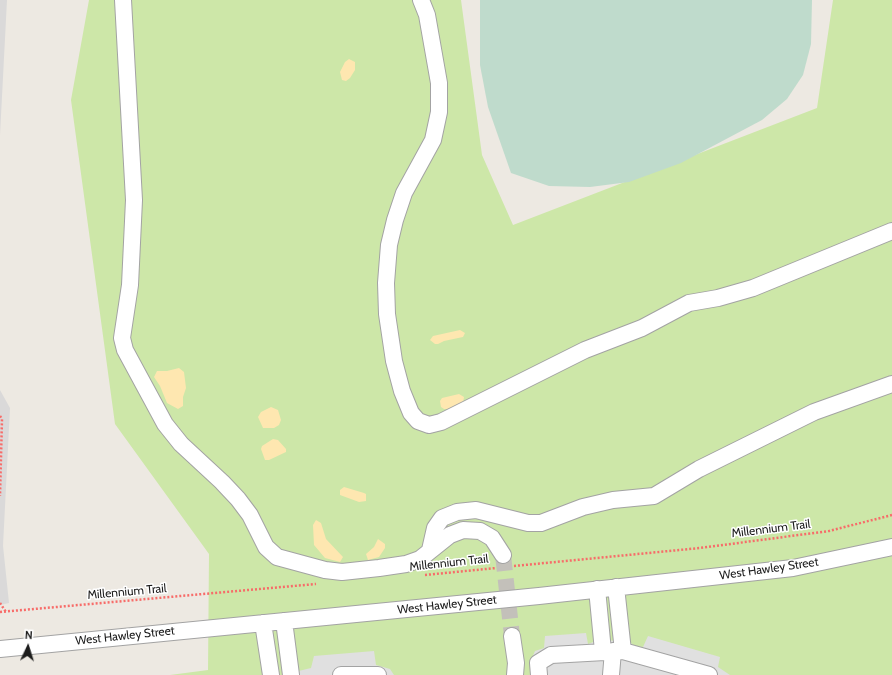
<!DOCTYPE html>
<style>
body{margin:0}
#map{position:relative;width:892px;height:675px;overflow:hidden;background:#ede9e2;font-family:Cabin,sans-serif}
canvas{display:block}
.north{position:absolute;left:8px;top:627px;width:40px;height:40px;-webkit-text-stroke:3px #fff;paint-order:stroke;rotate:4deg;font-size:11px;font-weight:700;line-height:16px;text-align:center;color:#1c1c1c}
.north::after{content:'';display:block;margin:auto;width:14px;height:18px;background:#1c1c1c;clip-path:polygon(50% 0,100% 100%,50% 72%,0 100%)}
</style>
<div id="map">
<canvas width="892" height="675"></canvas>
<div class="north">N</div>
</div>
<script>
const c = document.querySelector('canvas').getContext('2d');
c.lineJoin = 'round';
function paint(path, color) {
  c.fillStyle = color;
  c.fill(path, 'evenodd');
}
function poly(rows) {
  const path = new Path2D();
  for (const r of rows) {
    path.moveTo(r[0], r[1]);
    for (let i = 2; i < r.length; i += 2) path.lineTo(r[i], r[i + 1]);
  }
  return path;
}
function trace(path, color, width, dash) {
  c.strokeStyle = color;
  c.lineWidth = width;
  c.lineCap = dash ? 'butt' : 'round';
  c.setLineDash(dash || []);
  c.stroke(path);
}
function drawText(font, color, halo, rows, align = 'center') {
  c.font = font + ' Cabin,sans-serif';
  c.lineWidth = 3;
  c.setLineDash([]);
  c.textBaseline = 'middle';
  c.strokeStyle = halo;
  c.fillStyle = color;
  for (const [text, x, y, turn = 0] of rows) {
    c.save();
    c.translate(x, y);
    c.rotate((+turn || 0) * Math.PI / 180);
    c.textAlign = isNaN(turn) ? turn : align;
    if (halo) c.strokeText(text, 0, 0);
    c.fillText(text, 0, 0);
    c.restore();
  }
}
paint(poly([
 [0,0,7,0,0,135],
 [0,390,10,408,3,546,9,603,0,605]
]), '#dad9d9');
paint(poly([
 [89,0,461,0,482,155,513,225,817,108,833,0,892,0,892,675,170,675,208,670,209,554,115,424,71,100]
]), '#cde7a8');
paint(poly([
 [480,0,812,0,811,44,803,75,787,99,762,120,681,163,629,182,590,187,549,186,511,173,488,107,480,65]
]), '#bfdbcc');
paint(poly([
 [349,59,355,62,355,70,350,78,346,81,342,80,340,72,345,62],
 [460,330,465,333,463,337,444,341,438,344,435,344,430,340,433,336],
 [179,368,184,372,186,388,183,397,183,406,178,409,167,403,160,386,154,377,157,371,167,371],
 [459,394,464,397,463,403,450,409,444,409,441,407,440,401,442,398],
 [271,407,278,410,281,420,279,425,274,428,263,428,258,417,261,412],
 [273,439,278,440,286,449,286,452,269,460,265,460,261,449,262,446],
 [344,487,364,493,366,494,366,501,359,502,340,495,340,490],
 [316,520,321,523,326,539,343,557,340,562,325,558,314,545,313,525],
 [378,539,385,544,385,548,379,557,368,560,366,554,374,547]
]), '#fee7b0');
paint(poly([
 [586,633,588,644,596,641,628,640,634,646,643,647,648,636,720,657,718,667,730,675,530,675,531,660,535,651,544,648,545,636],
 [374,651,376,665,390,669,394,675,282,675,311,668,314,656]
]), '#e0e0e0');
trace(poly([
 [503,555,512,636]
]), '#c3c0ba', 16, [16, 8]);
const minor = poly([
 [123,0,134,200,130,285,122,338,125,350,165,424,181,444,222,482,238,499,250,515,266,547,277,557,325,570,342,572,379,568,406,564,420,559,450,535,463,530,480,531,492,538,503,555],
 [421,0,427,15,439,83,439,112,433,140,404,193,395,220,389,245,386,283,387,314,394,361,402,391,411,413,418,421,429,425,441,422,585,350,642,328,689,303,718,298,753,288,892,231],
 [430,550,435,528,442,518,457,512,476,510,528,523,541,523,583,507,613,500,654,496,699,469,814,412,892,384],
 [616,587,623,651],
 [597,589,603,651],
 [284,621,291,675],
 [263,623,271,675],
 [512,636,516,663,515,675],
 [0,649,539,596,793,568,892,547],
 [341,675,378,675],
 [539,675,538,663,551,655,623,651,709,675],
 [611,675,613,651]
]);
trace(minor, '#a3a3a3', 18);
trace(poly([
 [0,416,2,419,0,496],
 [514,566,700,548,829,531,892,515],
 [425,575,496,568],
 [0,603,6,612],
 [0,612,316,584]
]), '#f76c69', 2.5, [2, 2]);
trace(minor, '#fff', 16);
drawText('12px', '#1c1c1c', '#fff', [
 ["Millennium Trail",771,529,-7],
 ["Millennium Trail",449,563,-6],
 ["West Hawley Street",769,569,-8],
 ["Millennium Trail",127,592,-5],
 ["West Hawley Street",447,605,-6],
 ["West Hawley Street",125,636,-6]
]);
</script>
